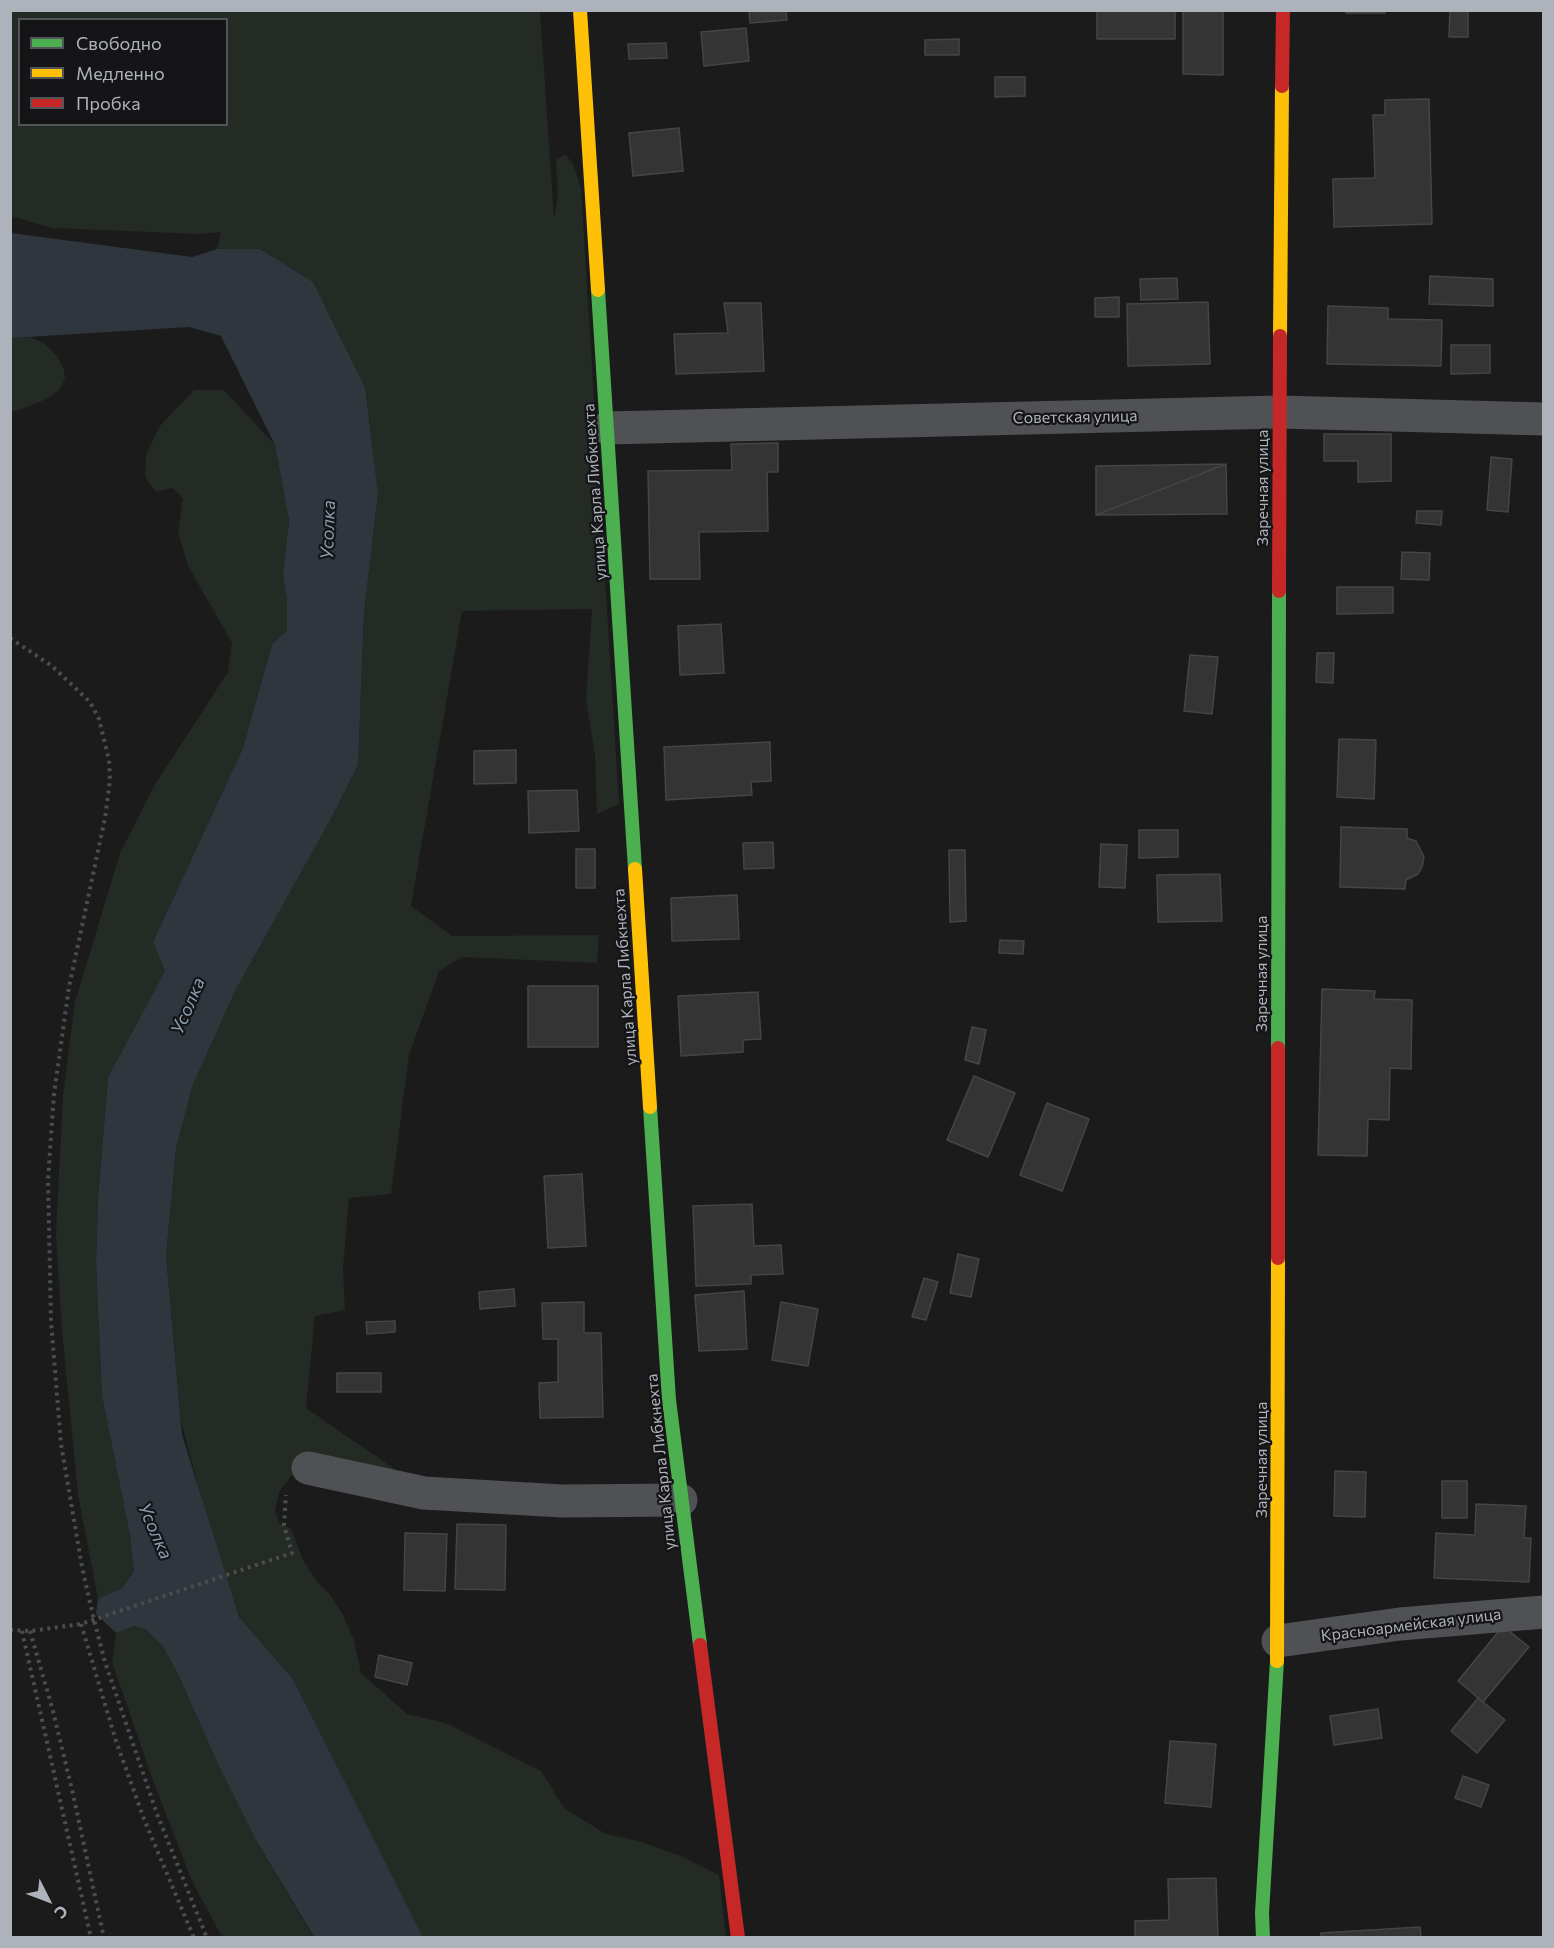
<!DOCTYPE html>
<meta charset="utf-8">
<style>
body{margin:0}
#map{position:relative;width:1554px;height:1948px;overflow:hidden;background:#1b1b1b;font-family:Commissioner,sans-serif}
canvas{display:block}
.frame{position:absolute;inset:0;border:12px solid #aeb2bb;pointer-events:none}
.legend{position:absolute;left:18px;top:18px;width:210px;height:108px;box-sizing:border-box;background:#151517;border:2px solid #525459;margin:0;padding:8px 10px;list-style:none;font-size:18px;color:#aeb2bb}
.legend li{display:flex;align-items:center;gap:12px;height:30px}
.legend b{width:30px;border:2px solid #525459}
.north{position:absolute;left:18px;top:1870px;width:60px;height:60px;-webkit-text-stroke:4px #151517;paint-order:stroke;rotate:132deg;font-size:16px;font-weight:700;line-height:24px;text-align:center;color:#aeb2bb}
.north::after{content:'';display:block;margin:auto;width:21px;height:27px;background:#aeb2bb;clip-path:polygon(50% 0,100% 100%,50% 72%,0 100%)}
</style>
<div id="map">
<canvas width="1554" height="1948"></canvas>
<div class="frame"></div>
<ul class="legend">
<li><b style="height:8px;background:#4caf50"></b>Свободно</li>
<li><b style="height:8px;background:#ffc107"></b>Медленно</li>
<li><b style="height:8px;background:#c62828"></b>Пробка</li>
</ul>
<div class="north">С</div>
</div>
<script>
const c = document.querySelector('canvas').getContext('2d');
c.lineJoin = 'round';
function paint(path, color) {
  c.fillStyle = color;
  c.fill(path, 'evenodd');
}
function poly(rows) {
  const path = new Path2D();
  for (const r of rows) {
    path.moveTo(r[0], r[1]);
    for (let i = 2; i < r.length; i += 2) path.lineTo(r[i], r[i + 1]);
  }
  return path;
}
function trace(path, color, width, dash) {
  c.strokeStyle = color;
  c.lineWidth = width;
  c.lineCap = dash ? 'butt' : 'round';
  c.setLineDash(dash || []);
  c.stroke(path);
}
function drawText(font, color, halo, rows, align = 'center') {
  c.font = font + ' Commissioner,sans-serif';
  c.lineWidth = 4.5;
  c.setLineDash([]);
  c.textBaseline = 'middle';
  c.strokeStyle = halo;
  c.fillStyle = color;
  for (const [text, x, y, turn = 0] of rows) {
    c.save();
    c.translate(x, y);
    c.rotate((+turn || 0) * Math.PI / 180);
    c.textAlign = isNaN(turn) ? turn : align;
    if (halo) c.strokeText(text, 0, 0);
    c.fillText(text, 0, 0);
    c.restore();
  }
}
paint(poly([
 [10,11,540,11,554,218,558,196,556,159,566,155,573,164,581,188,619,804,597,814,595,754,586,701,592,609,462,611,411,906,452,936,599,935,597,963,462,957,439,971,409,1055,391,1194,349,1198,343,1269,345,1310,315,1316,306,1408,409,1479,305,1459,280,1490,275,1510,279,1523,291,1529,304,1562,319,1584,329,1593,343,1615,354,1640,361,1673,407,1714,446,1723,541,1771,564,1808,606,1834,639,1841,681,1856,719,1875,726,1937,423,1937,293,1679,239,1617,208,1523,181,1421,166,1255,176,1149,192,1087,235,991,333,815,358,765,364,613,378,493,365,387,313,282,260,249,217,249,221,232,199,234,52,228,11,216],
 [20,20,226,20,226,124,20,124],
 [30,337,44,343,57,356,64,369,65,379,60,389,49,398,22,409,11,412,11,338],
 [194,390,224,390,275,445,289,520,283,574,287,600,287,631,272,644,243,748,153,942,165,971,108,1077,98,1200,96,1263,102,1396,130,1535,134,1571,122,1588,98,1599,78,1495,62,1330,56,1234,63,1095,75,1002,120,853,154,786,228,672,232,643,188,566,178,532,183,499,173,488,156,492,145,477,146,455,159,427],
 [134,1626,145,1629,162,1645,179,1676,217,1762,256,1840,313,1937,223,1937,219,1932,191,1879,151,1775,112,1662,116,1633]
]), '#242a24');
paint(poly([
 [11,233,192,257,217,249,260,249,313,282,365,387,378,493,364,613,358,765,333,815,235,991,192,1087,176,1149,166,1255,182,1435,239,1617,293,1679,423,1937,314,1937,256,1840,217,1762,179,1676,162,1645,145,1629,134,1626,116,1633,96,1614,98,1599,122,1588,134,1571,130,1535,102,1396,96,1263,98,1200,108,1077,165,971,153,942,243,748,272,644,287,631,287,600,283,574,289,520,275,445,221,336,189,327,11,338]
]), '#2f363d');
const building = poly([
 [749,10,786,10,787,20,750,23,749,10],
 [1097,10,1175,10,1175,39,1097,39,1097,10],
 [1183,10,1223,10,1223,75,1183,74,1183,10],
 [1346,10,1385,10,1385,13,1346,13,1346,10],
 [1450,10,1468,10,1468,37,1449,37,1450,10],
 [746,28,749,61,704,66,701,32,746,28],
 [959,39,959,55,925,55,925,40,959,39],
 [666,43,667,58,629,59,628,44,666,43],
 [995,77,1025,77,1025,96,995,97,995,77],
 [1429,99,1432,224,1334,227,1333,179,1375,178,1373,115,1385,115,1385,100,1429,99],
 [679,128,683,171,633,176,629,133,679,128],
 [1430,276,1493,279,1493,306,1429,304,1430,276],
 [1177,278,1178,299,1141,300,1140,279,1177,278],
 [1119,297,1119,317,1095,317,1095,298,1119,297],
 [1208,302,1210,364,1128,366,1127,304,1208,302],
 [724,303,761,303,764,371,676,374,674,334,728,333,724,303],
 [1328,306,1388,308,1388,319,1442,320,1441,366,1327,364,1328,306],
 [1451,345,1490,345,1490,373,1451,374,1451,345],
 [1324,434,1391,434,1391,481,1358,482,1358,461,1324,461,1324,434],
 [778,443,778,472,767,472,768,531,699,532,700,579,650,579,648,471,732,470,731,444,778,443],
 [1491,457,1512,459,1508,512,1487,510,1491,457],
 [1226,464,1227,514,1096,515,1226,464],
 [1226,464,1096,515,1096,466,1226,464],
 [1417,511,1442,511,1441,525,1416,523,1417,511],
 [1402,552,1430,553,1429,580,1401,579,1402,552],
 [1337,587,1393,587,1393,613,1337,614,1337,587],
 [721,624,724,673,680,675,678,626,721,624],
 [1317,653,1334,653,1333,683,1316,682,1317,653],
 [1190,655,1218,657,1212,714,1184,711,1190,655],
 [1339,739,1376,740,1374,799,1337,797,1339,739],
 [770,742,771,781,751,782,752,795,666,800,664,747,770,742],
 [516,750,516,783,474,784,474,751,516,750],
 [577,790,579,831,529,833,528,791,577,790],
 [1341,827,1407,829,1407,838,1416,841,1424,857,1422,867,1418,874,1406,880,1405,889,1340,887,1341,827],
 [1139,830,1178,830,1178,857,1139,858,1139,830],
 [773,842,774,868,744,869,743,843,773,842],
 [1101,844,1127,845,1125,888,1099,887,1101,844],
 [576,849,595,849,595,888,576,888,576,849],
 [949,850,965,850,966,921,950,922,949,850],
 [1220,874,1222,921,1158,922,1157,875,1220,874],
 [737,895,739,939,672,941,671,898,737,895],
 [1000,940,1024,941,1023,954,999,953,1000,940],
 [528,986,598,986,598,1047,528,1047,528,986],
 [1322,989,1375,991,1374,999,1412,1000,1411,1069,1390,1068,1389,1120,1368,1119,1367,1156,1318,1155,1322,989],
 [758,992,761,1039,743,1040,743,1052,681,1056,678,996,758,992],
 [972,1027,986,1030,979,1064,965,1060,972,1027],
 [974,1076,1015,1093,988,1157,947,1140,974,1076],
 [1047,1103,1089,1119,1062,1191,1020,1175,1047,1103],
 [582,1174,586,1246,548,1248,544,1176,582,1174],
 [752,1204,754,1246,781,1245,783,1274,751,1275,751,1284,696,1286,693,1206,752,1204],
 [958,1254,979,1259,971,1297,950,1293,958,1254],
 [924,1278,938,1282,926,1320,912,1317,924,1278],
 [514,1289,515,1306,480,1309,479,1292,514,1289],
 [744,1291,747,1349,699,1351,695,1295,744,1291],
 [584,1302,584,1333,601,1333,603,1417,540,1418,539,1383,558,1382,558,1339,543,1339,542,1303,584,1302],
 [781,1302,818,1309,808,1366,772,1360,781,1302],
 [395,1321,395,1332,367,1334,366,1322,395,1321],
 [337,1373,381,1373,381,1392,337,1392,337,1373],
 [1335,1471,1366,1472,1365,1517,1334,1516,1335,1471],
 [1442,1481,1467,1481,1467,1518,1442,1518,1442,1481],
 [1476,1504,1526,1506,1524,1538,1531,1538,1529,1582,1434,1578,1436,1533,1475,1535,1476,1504],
 [457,1524,506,1525,505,1590,455,1589,457,1524],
 [405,1533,447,1534,445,1591,404,1590,405,1533],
 [1503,1626,1529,1647,1483,1702,1458,1681,1503,1626],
 [379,1655,412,1663,407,1685,375,1677,379,1655],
 [1478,1698,1505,1720,1477,1753,1451,1731,1478,1698],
 [1378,1709,1382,1738,1334,1745,1330,1716,1378,1709],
 [1170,1741,1216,1744,1211,1807,1165,1803,1170,1741],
 [1463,1776,1489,1785,1481,1807,1455,1798,1463,1776],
 [1216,1878,1218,1938,1135,1938,1135,1921,1169,1920,1168,1879,1216,1878],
 [1420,1927,1421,1938,1321,1938,1321,1933,1420,1927]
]);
paint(building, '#343435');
trace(building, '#444547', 1.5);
trace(poly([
 [10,638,52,666,90,702,99,719,109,760,110,780,105,818,69,987,54,1094,48,1179,51,1321,61,1444,82,1567,94,1620,105,1662,157,1814,207,1938],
 [81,1624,116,1741,144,1819,194,1938],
 [10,1630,30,1631,81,1624,292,1553,284,1525,286,1495],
 [22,1631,91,1938],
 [30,1631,53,1711,73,1794,104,1938]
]), '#4b4d4f', 4, [3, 4.5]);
trace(poly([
 [607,428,1279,412,1544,419],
 [308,1468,424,1493,562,1501,681,1500],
 [1278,1641,1400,1624,1544,1612]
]), '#505154', 33);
trace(poly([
 [598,290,635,869],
 [1278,1048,1279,591],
 [650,1107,669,1400,700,1645],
 [1263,1938,1262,1913,1277,1661]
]), '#4caf50', 14);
trace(poly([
 [580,10,598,290],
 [1280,336,1282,86],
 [635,869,650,1107],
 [1277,1661,1278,1258]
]), '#ffc107', 14);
trace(poly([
 [1282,86,1283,10],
 [1279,591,1280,336],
 [1278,1258,1278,1048],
 [700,1645,738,1938]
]), '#c62828', 14);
drawText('16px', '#aeb2bb', '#151517', [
 ["Советская улица",1075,417,-1],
 ["Заречная улица",1263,488,-90],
 ["улица Карла Либкнехта",595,492,-94],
 ["Заречная улица",1262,974,-90],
 ["улица Карла Либкнехта",625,977,-94],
 ["Заречная улица",1262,1460,-90],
 ["улица Карла Либкнехта",661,1462,-96],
 ["Красноармейская улица",1411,1625,-7]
]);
drawText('italic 18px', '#889fb2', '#151517', [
 ["Усолка",328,530,-88],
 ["Усолка",188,1006,-67],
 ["Усолка",155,1531,66]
]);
</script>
